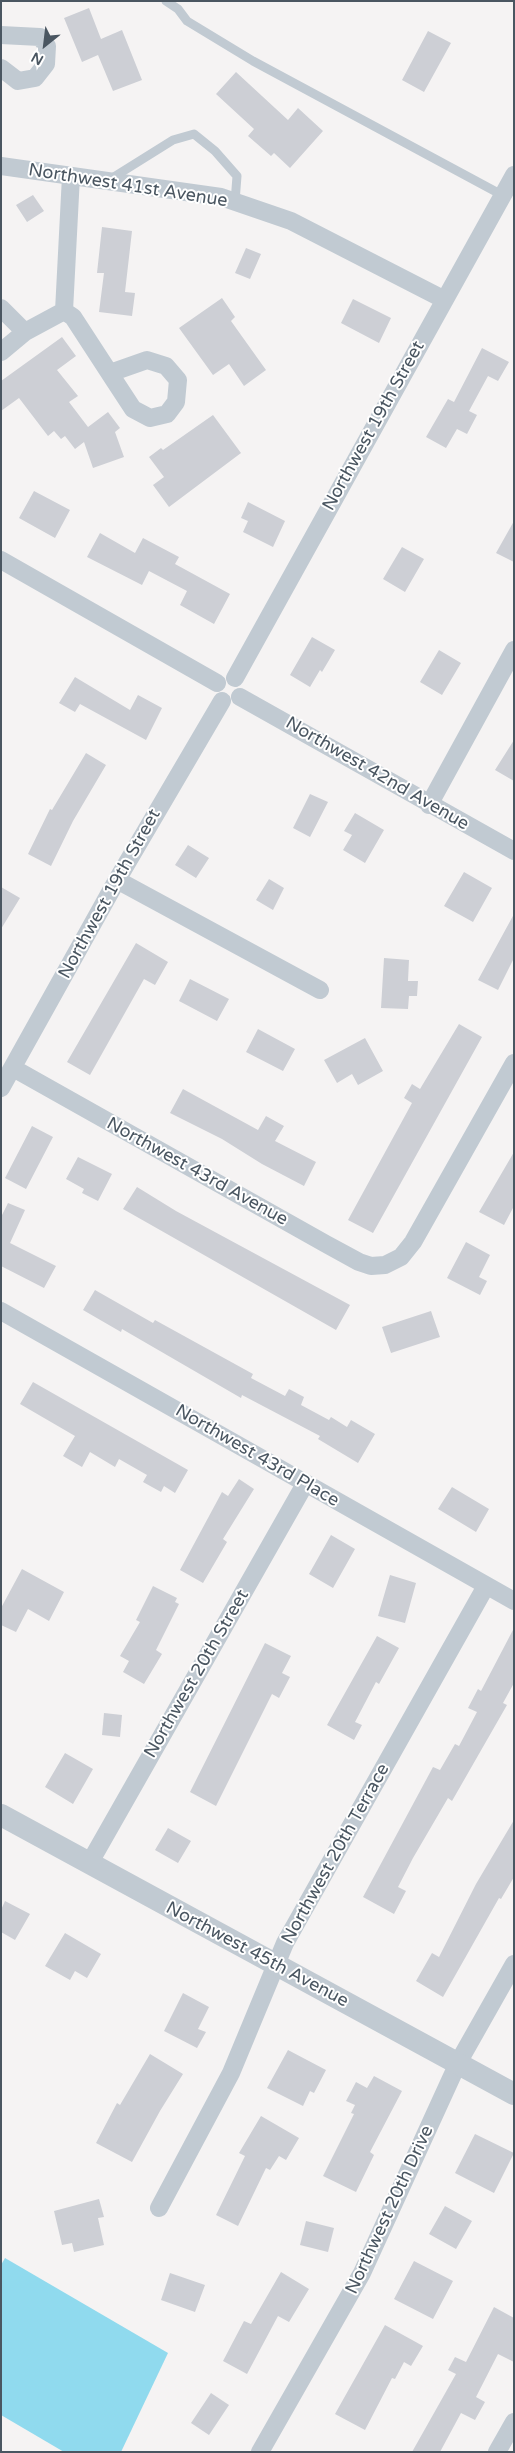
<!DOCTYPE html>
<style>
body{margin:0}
#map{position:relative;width:515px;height:2453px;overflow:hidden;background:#f5f3f3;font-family:"Varela Round",sans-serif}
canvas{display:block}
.frame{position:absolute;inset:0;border:2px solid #4a5661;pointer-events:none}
.north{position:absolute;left:20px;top:20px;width:50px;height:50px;-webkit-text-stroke:4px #fff;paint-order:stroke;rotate:209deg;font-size:14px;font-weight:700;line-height:20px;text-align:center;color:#4a5661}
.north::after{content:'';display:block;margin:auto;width:18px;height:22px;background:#4a5661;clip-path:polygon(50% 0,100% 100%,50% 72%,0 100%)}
</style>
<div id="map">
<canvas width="515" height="2453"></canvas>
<div class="frame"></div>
<div class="north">N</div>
</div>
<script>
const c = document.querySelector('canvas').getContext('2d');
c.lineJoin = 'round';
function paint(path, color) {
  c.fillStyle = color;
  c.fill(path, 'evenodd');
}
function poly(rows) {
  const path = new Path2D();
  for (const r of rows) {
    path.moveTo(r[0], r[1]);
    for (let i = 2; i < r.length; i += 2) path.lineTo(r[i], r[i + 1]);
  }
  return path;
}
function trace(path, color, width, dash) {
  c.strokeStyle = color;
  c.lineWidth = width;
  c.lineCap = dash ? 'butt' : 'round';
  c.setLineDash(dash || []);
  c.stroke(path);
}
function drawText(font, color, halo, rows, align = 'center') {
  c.font = font + ' "Varela Round",sans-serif';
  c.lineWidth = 4;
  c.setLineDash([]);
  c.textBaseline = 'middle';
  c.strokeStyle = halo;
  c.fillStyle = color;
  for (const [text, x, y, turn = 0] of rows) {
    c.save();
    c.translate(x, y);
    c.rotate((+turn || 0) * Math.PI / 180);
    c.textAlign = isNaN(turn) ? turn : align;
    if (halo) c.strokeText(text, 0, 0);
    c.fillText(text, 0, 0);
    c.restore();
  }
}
paint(poly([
 [5,2258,168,2353,121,2452,64,2452,1,2415,1,2265]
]), '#90daee');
paint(poly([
 [89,8,101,39,122,30,142,80,113,91,98,55,82,62,64,18],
 [428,31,451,43,424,92,402,80],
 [236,72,288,120,298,108,323,131,290,168,274,153,271,156,248,136,254,129,216,94],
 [33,195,44,211,27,222,16,205],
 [102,227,132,231,125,292,135,293,132,316,99,312,104,273,97,273],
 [246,248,261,254,250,279,235,273],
 [222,298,235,317,231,321,266,370,244,386,229,364,213,375,179,328],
 [353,299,391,318,379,343,341,323],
 [62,337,76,356,57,370,78,396,69,402,88,427,108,412,120,428,115,432,124,457,93,468,84,442,75,449,65,436,61,439,54,431,48,436,19,398,1,411,1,381],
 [482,348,509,362,498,381,488,376,469,411,477,415,467,434,457,429,446,448,426,437,448,399,454,402],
 [213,415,241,453,169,507,153,485,164,477,149,457,161,448,163,450],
 [34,491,70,510,55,538,19,518],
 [248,502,285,521,273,547,243,532,248,521,241,518],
 [514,521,514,562,496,553],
 [100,533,135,553,143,538,179,557,175,564,230,594,214,624,180,605,187,591,149,571,142,585,87,557],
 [402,547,424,559,405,592,383,579],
 [312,637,335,650,322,672,320,670,310,687,290,675],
 [439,650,461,663,442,695,420,682],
 [75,677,130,710,138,695,162,708,146,740,80,704,75,712,59,703],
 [514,740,514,781,495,770],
 [86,753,106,765,73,821,51,866,28,854,50,809,52,810],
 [310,794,328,802,310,837,293,828],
 [355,813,384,830,365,863,343,850,352,835,344,831],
 [188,845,209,858,196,878,175,865],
 [464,872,492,888,473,922,444,906],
 [269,879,284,888,273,910,256,900],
 [1,887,20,898,1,929],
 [514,914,514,958,498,990,478,980],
 [136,943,168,962,155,985,144,979,90,1075,67,1062],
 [384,958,409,960,408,981,418,981,417,996,409,996,408,1009,381,1008],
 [190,979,229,999,217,1021,179,1001],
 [459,1024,482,1037,373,1233,348,1220,412,1103,404,1098,412,1084,420,1089],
 [258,1029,295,1049,283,1071,246,1052],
 [365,1038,383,1071,358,1085,352,1074,337,1083,324,1060],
 [183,1089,258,1130,266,1116,284,1126,275,1141,316,1162,304,1186,262,1164,222,1139,170,1113],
 [32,1126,53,1137,26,1189,5,1178],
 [514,1152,514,1206,504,1225,479,1212],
 [78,1157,112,1174,98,1201,82,1193,84,1189,66,1179],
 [137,1187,176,1211,350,1305,336,1330,123,1209],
 [8,1203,25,1210,10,1243,56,1266,44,1288,1,1266,1,1217],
 [466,1242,490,1255,479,1277,487,1281,480,1295,447,1278],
 [95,1290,153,1323,155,1320,253,1374,251,1378,285,1396,289,1389,304,1397,301,1405,329,1420,331,1417,347,1427,351,1420,375,1434,358,1463,318,1439,320,1436,242,1395,241,1398,122,1329,121,1332,83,1310],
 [431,1311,440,1337,391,1353,382,1327],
 [33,1382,188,1470,175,1493,164,1486,161,1492,143,1482,147,1475,119,1459,115,1467,90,1452,82,1467,63,1456,75,1436,20,1404],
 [239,1479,254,1489,223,1539,227,1542,203,1583,180,1570,222,1492,228,1496],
 [452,1487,489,1509,476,1532,438,1509],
 [331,1535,355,1549,333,1588,309,1574],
 [22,1569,64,1592,49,1621,28,1609,16,1632,1,1625,1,1608],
 [390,1575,416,1583,405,1623,378,1616],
 [153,1586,177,1598,175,1602,179,1604,156,1650,162,1654,144,1684,123,1672,129,1661,120,1656,140,1622,136,1620],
 [514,1628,514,1683,503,1703,507,1705,452,1801,448,1798,413,1858,398,1887,406,1891,394,1914,363,1897,433,1767,440,1770,455,1744,459,1746,477,1712,468,1708,478,1689,481,1691],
 [377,1636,399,1648,379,1684,376,1682,355,1722,362,1725,354,1740,327,1725],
 [265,1643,291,1656,282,1673,290,1677,279,1698,272,1694,216,1806,190,1792],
 [104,1713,122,1715,120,1737,102,1735],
 [65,1753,93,1769,73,1804,45,1787],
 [514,1820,514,1877,501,1899,499,1898,443,1997,416,1981,432,1953,439,1957,476,1884],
 [168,1828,191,1841,178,1863,155,1850],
 [5,1901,30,1914,15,1940,1,1932,1,1910],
 [65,1933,101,1954,87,1978,75,1971,70,1980,45,1966],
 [183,1993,209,2007,198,2029,206,2032,197,2048,164,2031],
 [288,2050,326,2070,314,2093,310,2091,303,2106,267,2088],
 [150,2054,183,2074,160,2111,132,2162,96,2143,117,2103,120,2105],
 [374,2076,402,2091,370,2152,374,2155,356,2192,323,2176,354,2114,351,2113,355,2105,346,2101,356,2082,367,2088],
 [261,2116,299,2138,286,2160,279,2156,270,2170,266,2168,238,2226,216,2215,245,2156,239,2153],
 [475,2134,514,2153,494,2193,455,2173],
 [99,2199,104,2217,98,2218,104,2245,74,2252,72,2243,62,2245,54,2211],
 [445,2206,472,2221,456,2249,429,2234],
 [306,2221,334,2228,328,2252,300,2245],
 [414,2261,453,2281,433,2319,394,2299],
 [281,2272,309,2289,289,2322,278,2316,247,2374,223,2361,244,2321,251,2324],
 [170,2273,205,2285,195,2312,161,2300],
 [494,2307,514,2318,514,2362,498,2354,476,2397,485,2402,475,2420,461,2413,440,2452,412,2452,456,2374,448,2370,455,2357,466,2362],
 [385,2325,423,2346,411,2366,404,2362,395,2379,392,2378,365,2430,335,2414],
 [211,2393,229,2405,209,2435,191,2423]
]), '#cdcfd5');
trace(poly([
 [166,1,178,9,187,21,253,61,502,195],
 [109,180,173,140,194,134,215,151,237,176,235,202]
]), '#c1cad2', 9);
trace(poly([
 [1,35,40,37,47,46,46,64,35,78,18,81,1,68],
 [1,166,221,197,291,221,443,299],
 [1,308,25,332],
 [64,311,71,176],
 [1,352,25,332,64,311,73,317,114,380,133,409,150,418,167,414,176,402,178,380,166,366,147,360,110,373],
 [1,560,217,683],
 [235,678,514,175],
 [240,697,514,851],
 [429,805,514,650],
 [117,880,320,990],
 [13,1068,326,1244,359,1262,371,1266,385,1265,401,1257,413,1242,514,1063],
 [1,1088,117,880,222,701],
 [1,1311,514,1601],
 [89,1864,305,1484],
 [159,2208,231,2073,285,1943,486,1586],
 [260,2452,362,2273,458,2063,514,1964],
 [497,2452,514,2422]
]), '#c1cad2', 18);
trace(poly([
 [1,1815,514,2094]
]), '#c1cad2', 22);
drawText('18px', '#4a5661', '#fff', [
 ["Northwest 41st Avenue",128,186,9],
 ["Northwest 19th Street",374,426,-61],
 ["Northwest 42nd Avenue",377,774,30],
 ["Northwest 19th Street",110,894,-61],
 ["Northwest 43rd Avenue",197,1172,29],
 ["Northwest 43rd Place",257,1456,30],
 ["Northwest 20th Street",197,1674,-60],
 ["Northwest 20th Terrace",336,1854,-61],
 ["Northwest 45th Avenue",257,1955,28],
 ["Northwest 20th Drive",390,2210,-65]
]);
</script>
